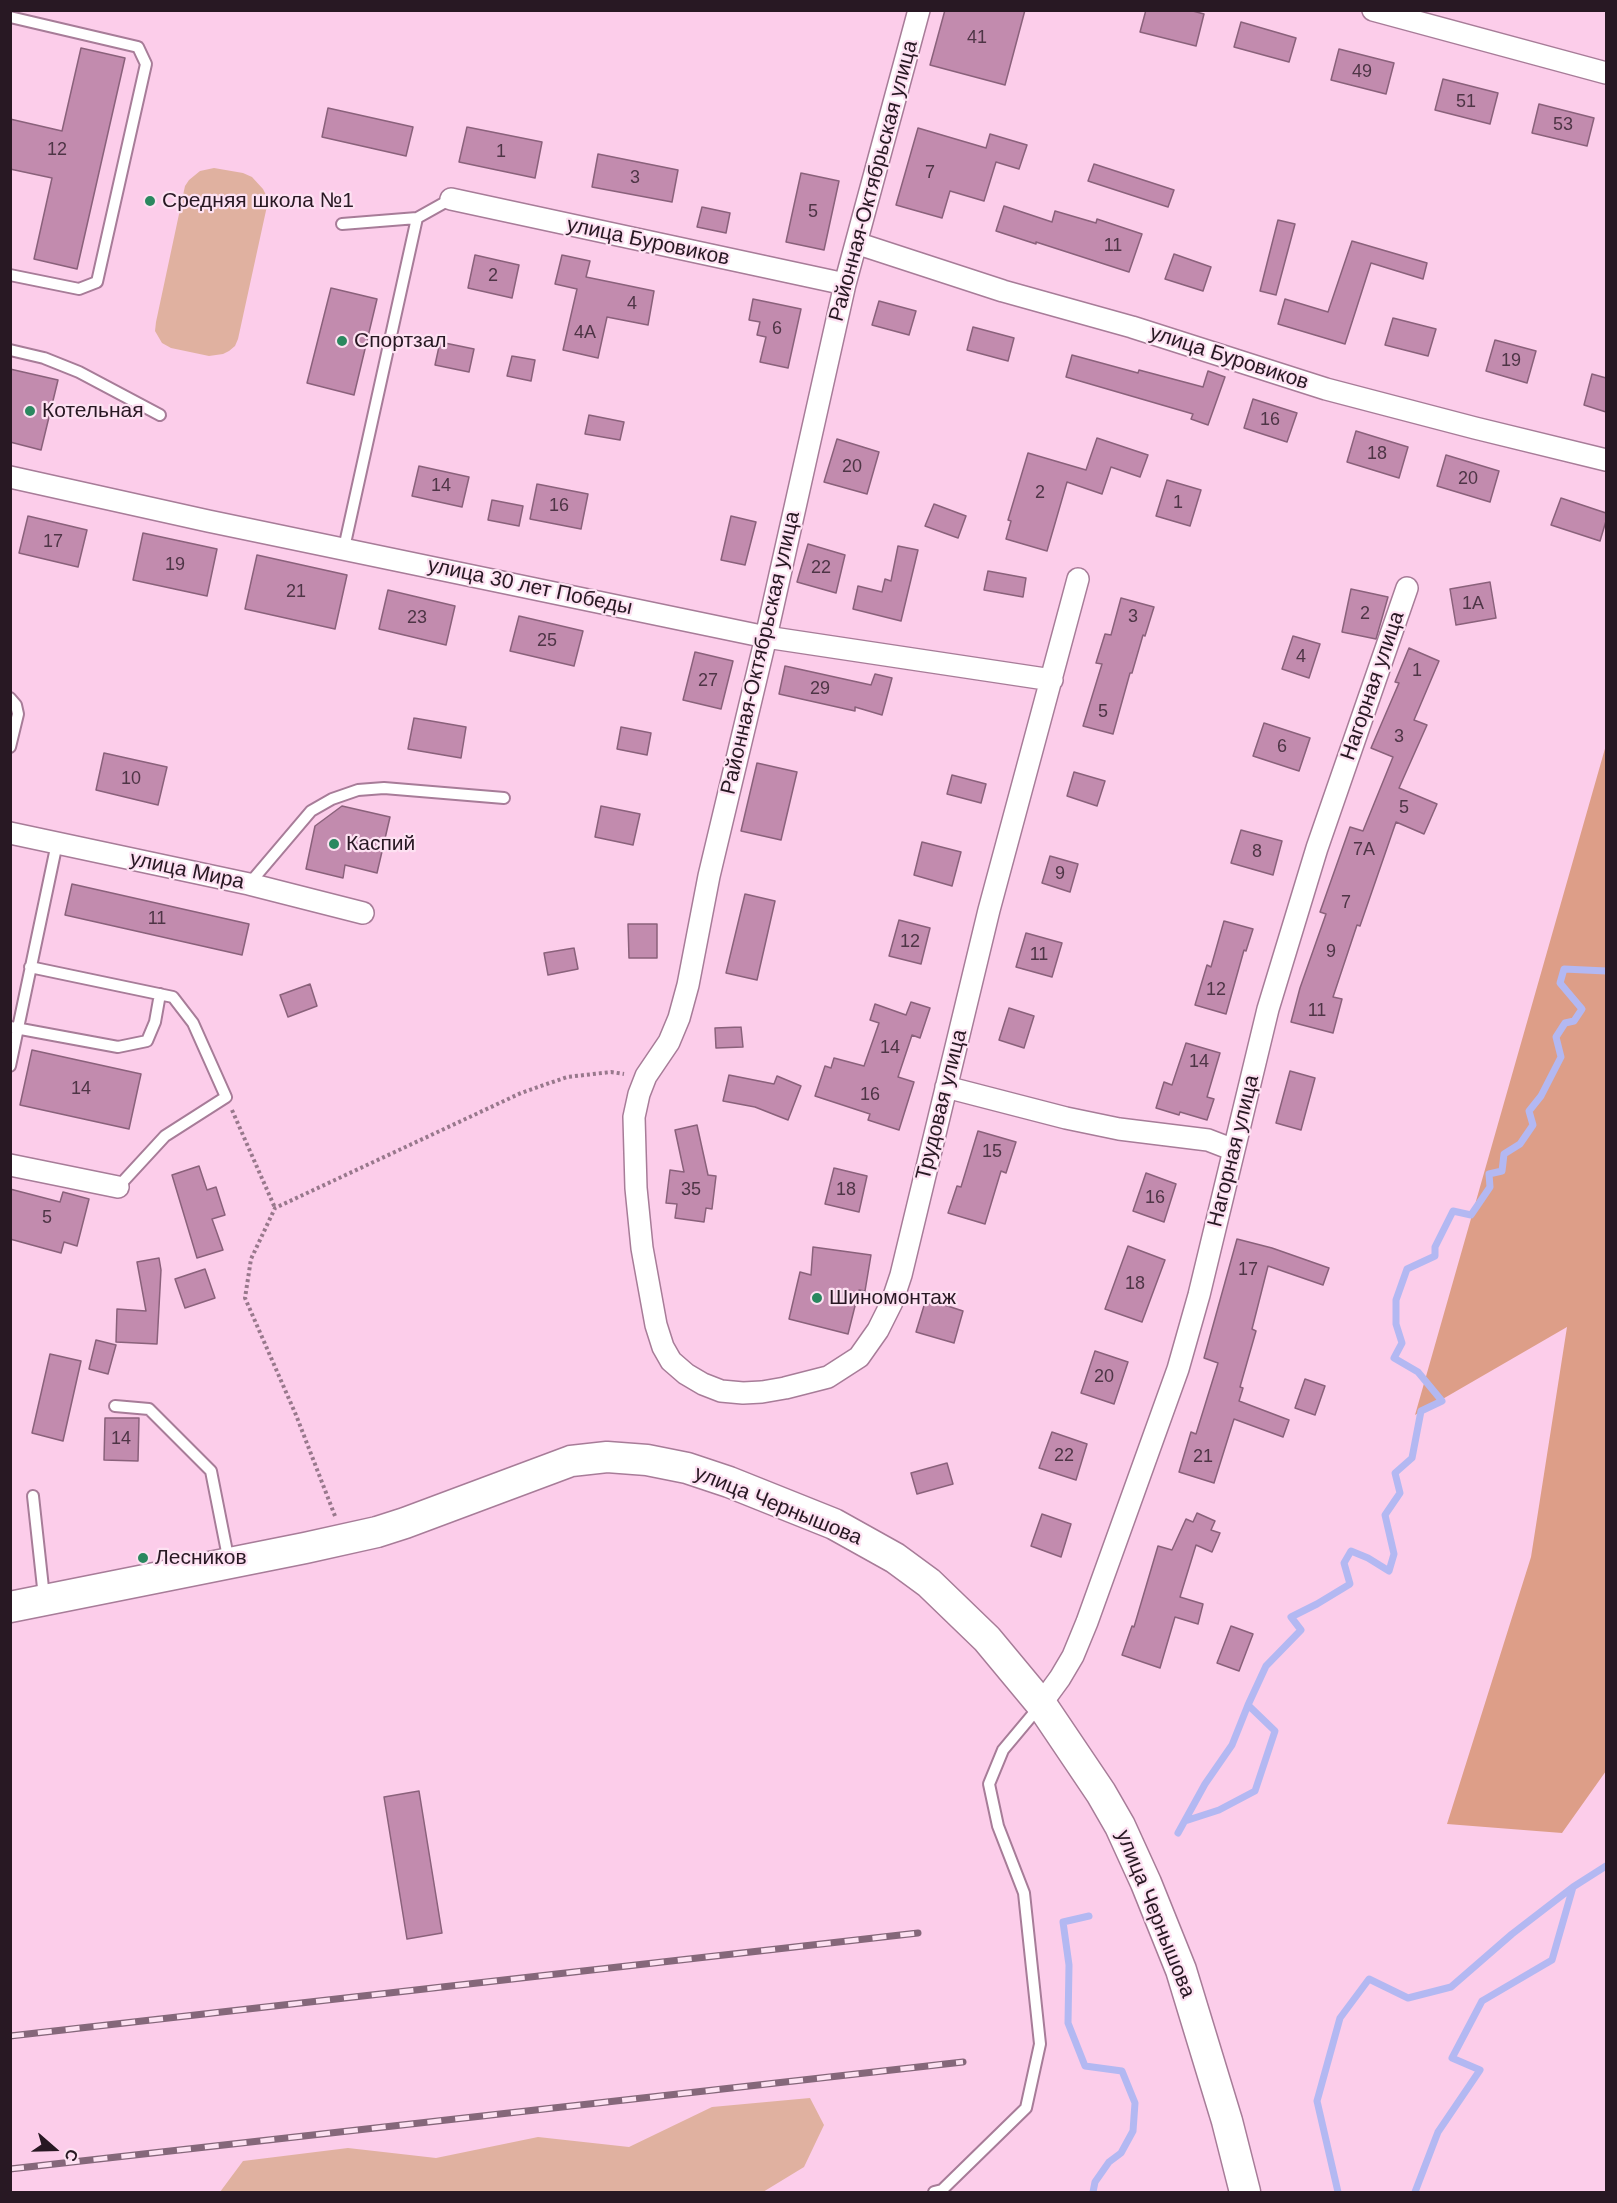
<!DOCTYPE html>
<meta charset="utf-8">
<style>
body{margin:0}
#map{position:relative;width:1617px;height:2203px;overflow:hidden;background:#fccdea;font-family:Arial,sans-serif}
canvas{display:block}
.frame{position:absolute;inset:0;border:12px solid #281823;pointer-events:none}
.north{position:absolute;left:24px;top:2119px;width:60px;height:60px;-webkit-text-stroke:4px #fde1f2;paint-order:stroke;rotate:110deg;font-size:16px;font-weight:700;line-height:24px;text-align:center;color:#281823}
.north::after{content:'';display:block;margin:auto;width:21px;height:27px;background:#281823;clip-path:polygon(50% 0,100% 100%,50% 72%,0 100%)}
</style>
<div id="map">
<canvas width="1617" height="2203"></canvas>
<div class="frame"></div>
<div class="north">С</div>
</div>
<script>
const c = document.querySelector('canvas').getContext('2d');
c.lineJoin = 'round';
function paint(path, color) {
  c.fillStyle = color;
  c.fill(path, 'evenodd');
}
function poly(rows) {
  const path = new Path2D();
  for (const r of rows) {
    path.moveTo(r[0], r[1]);
    for (let i = 2; i < r.length; i += 2) path.lineTo(r[i], r[i + 1]);
  }
  return path;
}
function trace(path, color, width, dash) {
  c.strokeStyle = color;
  c.lineWidth = width;
  c.lineCap = dash ? 'butt' : 'round';
  c.setLineDash(dash || []);
  c.stroke(path);
}
function drawText(font, color, halo, rows, align = 'center') {
  c.font = font + ' Arial,sans-serif';
  c.lineWidth = 4.5;
  c.setLineDash([]);
  c.textBaseline = 'middle';
  c.strokeStyle = halo;
  c.fillStyle = color;
  for (const [text, x, y, turn = 0] of rows) {
    c.save();
    c.translate(x, y);
    c.rotate((+turn || 0) * Math.PI / 180);
    c.textAlign = isNaN(turn) ? turn : align;
    if (halo) c.strokeText(text, 0, 0);
    c.fillText(text, 0, 0);
    c.restore();
  }
}
paint(poly([
 [214,168,243,173,252,177,263,189,267,197,267,206,238,339,235,346,229,351,223,354,209,356,171,348,162,343,155,331,156,322,185,186,189,180,200,171],
 [810,2098,824,2125,804,2167,763,2192,220,2192,243,2161,348,2148,436,2158,538,2137,629,2147,712,2107]
]), '#e0b1a0');
paint(poly([
 [1606,745,1606,1771,1562,1833,1447,1824,1531,1557,1567,1327,1415,1415]
]), '#dd9e88');
trace(poly([
 [1185,1821,1219,1810,1255,1791,1275,1731,1248,1705,1266,1666,1301,1630,1291,1617,1317,1604,1350,1584,1344,1563,1351,1551,1368,1558,1389,1571,1394,1554,1385,1515,1400,1493,1395,1473,1412,1458,1421,1411,1442,1401,1418,1372,1394,1358,1402,1343,1396,1324,1396,1300,1407,1269,1435,1256,1435,1247,1453,1211,1471,1215,1490,1187,1489,1174,1502,1171,1504,1154,1520,1144,1533,1125,1529,1111,1541,1096,1561,1057,1556,1037,1565,1023,1574,1021,1582,1009,1560,983,1564,969,1606,971],
 [1178,1833,1205,1784,1232,1745,1248,1705],
 [1089,1916,1063,1922,1069,1965,1068,2023,1085,2066,1122,2071,1135,2103,1133,2131,1121,2153,1109,2162,1095,2182,1093,2192],
 [1338,2192,1317,2101,1340,2018,1369,1979,1408,1998,1451,1987,1512,1934,1573,1887,1606,1866],
 [1415,2192,1438,2132,1480,2070,1452,2058,1482,2001,1552,1960,1573,1887]
]), '#b3b8f2', 7);
const building = poly([
 [945,10,1025,10,1005,85,930,65,945,10],
 [1146,10,1189,10,1204,14,1196,46,1140,32,1146,10],
 [1241,22,1296,38,1289,62,1234,47,1241,22],
 [81,48,125,58,77,269,34,259,52,178,10,169,10,119,62,131,81,48],
 [1339,49,1394,63,1386,94,1331,80,1339,49],
 [1443,79,1498,93,1490,124,1435,110,1443,79],
 [1539,104,1594,118,1587,146,1532,133,1539,104],
 [328,108,413,127,406,156,322,137,328,108],
 [467,127,542,142,535,178,459,162,467,127],
 [918,128,986,148,990,134,1027,145,1019,169,996,162,984,201,950,191,942,218,896,205,918,128],
 [598,154,678,170,672,202,592,187,598,154],
 [1094,164,1174,190,1168,207,1088,181,1094,164],
 [801,173,839,181,824,250,786,242,801,173],
 [1004,206,1052,222,1055,211,1096,223,1097,219,1142,234,1129,272,1036,242,1036,244,996,231,1004,206],
 [702,207,730,213,726,233,697,227,702,207],
 [1278,220,1295,224,1276,295,1260,291,1278,220],
 [1352,241,1427,263,1423,279,1371,263,1345,344,1278,324,1285,299,1328,312,1352,241],
 [1174,254,1211,267,1203,291,1165,279,1174,254],
 [475,255,519,265,512,298,468,288,475,255],
 [562,255,590,261,586,277,654,291,648,325,607,317,598,358,563,350,577,289,555,284,562,255],
 [331,288,377,299,354,395,307,383,331,288],
 [753,299,801,309,788,368,760,362,766,337,757,335,760,322,749,320,753,299],
 [879,301,916,311,909,335,872,325,879,301],
 [1393,318,1436,329,1428,356,1385,345,1393,318],
 [973,327,1014,338,1008,361,967,350,973,327],
 [1495,340,1536,351,1527,383,1486,371,1495,340],
 [440,342,474,349,469,372,435,365,440,342],
 [1072,355,1138,373,1139,370,1203,387,1208,371,1225,377,1208,425,1191,419,1193,414,1066,377,1072,355],
 [512,356,535,360,531,381,507,376,512,356],
 [10,369,58,380,41,450,10,442,10,369],
 [1592,374,1606,378,1606,412,1584,405,1592,374],
 [1253,399,1297,413,1287,442,1244,428,1253,399],
 [589,415,624,422,620,440,585,434,589,415],
 [1356,431,1408,447,1399,478,1347,462,1356,431],
 [1097,438,1148,455,1140,477,1111,467,1102,494,1067,482,1047,551,1006,539,1011,521,1008,520,1028,453,1086,470,1097,438],
 [837,439,879,452,867,494,824,482,837,439],
 [1446,455,1499,471,1490,502,1437,486,1446,455],
 [419,466,469,477,462,507,412,496,419,466],
 [1167,480,1201,490,1190,526,1156,516,1167,480],
 [537,484,588,494,581,529,530,519,537,484],
 [1561,498,1606,513,1606,521,1600,541,1551,525,1561,498],
 [492,500,523,506,519,526,488,520,492,500],
 [934,504,966,516,958,538,925,526,934,504],
 [28,516,87,530,78,567,19,553,28,516],
 [731,516,756,522,745,565,721,560,731,516],
 [143,533,217,549,207,596,133,580,143,533],
 [808,544,845,555,836,593,797,582,808,544],
 [898,546,918,550,901,621,853,609,858,586,882,592,885,579,891,581,898,546],
 [257,555,347,575,335,629,245,609,257,555],
 [988,571,1026,578,1023,597,984,590,988,571],
 [1490,582,1496,618,1456,625,1450,589,1490,582],
 [1351,589,1388,597,1376,639,1342,632,1351,589],
 [388,590,455,606,446,645,379,629,388,590],
 [1121,598,1154,607,1145,636,1143,635,1132,673,1130,673,1113,734,1083,726,1102,664,1096,663,1105,634,1111,635,1121,598],
 [519,616,583,631,574,666,510,651,519,616],
 [1293,636,1320,644,1309,678,1282,669,1293,636],
 [1409,648,1439,661,1414,720,1427,725,1399,788,1437,804,1424,834,1396,822,1360,926,1357,925,1333,997,1342,999,1333,1033,1291,1022,1300,988,1326,914,1320,912,1350,827,1363,831,1393,757,1371,748,1399,683,1395,682,1409,648],
 [695,652,733,661,721,709,683,700,695,652],
 [785,666,871,685,875,674,892,678,882,715,855,707,855,711,779,694,785,666],
 [414,718,466,727,461,758,408,749,414,718],
 [1264,723,1310,738,1299,771,1253,756,1264,723],
 [621,727,651,733,647,755,617,749,621,727],
 [104,753,167,767,158,805,96,790,104,753],
 [757,763,797,772,781,840,741,831,757,763],
 [1074,772,1105,781,1097,806,1067,796,1074,772],
 [952,775,986,784,981,803,947,794,952,775],
 [342,806,390,817,377,873,345,865,343,878,306,869,315,826,342,806],
 [601,806,640,814,633,845,595,837,601,806],
 [1241,830,1282,841,1273,875,1231,863,1241,830],
 [922,842,961,852,952,886,914,875,922,842],
 [1050,856,1078,864,1070,892,1042,883,1050,856],
 [72,884,249,924,242,955,65,915,72,884],
 [745,894,775,901,757,980,726,973,745,894],
 [899,920,930,928,921,964,889,956,899,920],
 [1224,921,1253,929,1246,951,1244,950,1226,1014,1195,1005,1207,965,1211,967,1224,921],
 [628,924,657,924,657,958,629,958,628,924],
 [1026,933,1062,943,1052,977,1016,967,1026,933],
 [574,948,578,969,548,975,544,953,574,948],
 [310,984,317,1006,288,1017,280,995,310,984],
 [911,1002,930,1008,920,1038,912,1035,898,1077,914,1082,899,1130,868,1120,870,1114,815,1096,825,1066,831,1068,834,1058,864,1066,879,1023,870,1020,875,1004,906,1015,911,1002],
 [1009,1008,1034,1016,1024,1048,999,1040,1009,1008],
 [741,1027,743,1047,716,1048,715,1028,741,1027],
 [1186,1043,1220,1053,1207,1097,1214,1099,1207,1120,1180,1112,1179,1115,1156,1108,1164,1082,1172,1085,1186,1043],
 [32,1050,141,1074,129,1129,20,1105,32,1050],
 [1290,1071,1315,1078,1301,1130,1276,1123,1290,1071],
 [729,1075,774,1084,777,1076,801,1086,788,1120,755,1107,723,1101,729,1075],
 [697,1125,708,1175,716,1176,712,1209,706,1208,704,1222,675,1218,677,1204,666,1203,670,1170,684,1172,675,1130,697,1125],
 [978,1131,1016,1142,1006,1173,1001,1171,985,1224,948,1213,957,1186,961,1187,978,1131],
 [199,1166,207,1190,216,1187,225,1215,212,1219,223,1250,197,1258,172,1175,199,1166],
 [834,1168,867,1176,859,1212,825,1204,834,1168],
 [1146,1173,1176,1184,1164,1222,1133,1211,1146,1173],
 [10,1189,60,1202,63,1192,89,1199,77,1246,64,1242,61,1253,10,1239,10,1189],
 [1237,1239,1272,1248,1329,1268,1323,1285,1268,1266,1252,1329,1256,1331,1240,1387,1243,1388,1239,1401,1289,1420,1283,1437,1234,1419,1214,1483,1179,1472,1191,1432,1196,1434,1218,1363,1204,1358,1237,1239],
 [1128,1246,1165,1260,1142,1322,1105,1309,1128,1246],
 [813,1247,871,1255,865,1291,859,1290,848,1334,789,1319,800,1272,811,1275,813,1247],
 [159,1258,161,1270,157,1344,116,1342,117,1309,146,1311,137,1262,159,1258],
 [205,1269,215,1298,185,1308,175,1279,205,1269],
 [926,1299,963,1311,954,1343,916,1332,926,1299],
 [96,1340,116,1345,108,1374,89,1369,96,1340],
 [1095,1351,1128,1362,1114,1404,1081,1393,1095,1351],
 [50,1354,81,1361,63,1441,32,1433,50,1354],
 [1305,1379,1325,1386,1315,1415,1295,1408,1305,1379],
 [105,1418,139,1418,138,1461,104,1460,105,1418],
 [1052,1432,1087,1444,1076,1480,1039,1468,1052,1432],
 [947,1463,953,1484,917,1494,911,1473,947,1463],
 [1197,1513,1215,1521,1211,1530,1220,1533,1212,1552,1196,1545,1180,1597,1203,1604,1198,1624,1175,1617,1160,1668,1122,1655,1132,1626,1134,1627,1158,1546,1172,1550,1186,1519,1193,1522,1197,1513],
 [1042,1514,1071,1524,1061,1557,1031,1546,1042,1514],
 [1231,1626,1253,1634,1239,1671,1217,1663,1231,1626],
 [419,1791,442,1933,407,1939,384,1797,419,1791]
]);
paint(building, '#c28bae');
trace(building, '#8a617b', 1.5);
const lane = poly([
 [10,17,138,47,146,64,97,282,79,289,10,275],
 [417,218,451,199],
 [342,224,417,218,344,548],
 [10,350,44,358,79,372,160,415],
 [10,698,16,705,18,714,10,747],
 [249,884,311,811,332,799,358,790,384,788,504,798],
 [30,967,173,997,193,1023,226,1097,165,1136,118,1187],
 [10,1027,118,1047,147,1041,155,1022,160,994],
 [10,1066,57,843],
 [115,1406,149,1409,211,1471,229,1562],
 [33,1496,44,1597],
 [934,2192,942,2190,1026,2108,1040,2044,1024,1893,998,1826,989,1784,1003,1750,1039,1707]
]);
const street = poly([
 [919,10,845,284,766,637,709,876,688,985,679,1018,669,1042,646,1076,639,1094,634,1117,636,1188,642,1248,656,1325,663,1347,671,1361,686,1374,703,1384,721,1391,743,1393,762,1392,785,1388,828,1377,859,1357,878,1330,892,1302,901,1275,989,910,1078,579],
 [1373,10,1606,73],
 [451,199,845,284],
 [856,243,1003,291,1132,327,1326,389,1475,428,1606,460],
 [10,477,208,521,766,637,1052,680],
 [10,833,249,884,363,913],
 [946,1087,1066,1118,1119,1129,1208,1140,1234,1150],
 [10,1165,118,1187],
 [1041,1704,1060,1678,1073,1656,1087,1622,1178,1369,1199,1295,1268,1009,1317,848,1407,588]
]);
const secondary = poly([
 [10,1607,305,1548,377,1532,405,1523,571,1461,607,1457,647,1460,687,1468,729,1482,834,1524,895,1558,929,1583,987,1639,1041,1704,1101,1793,1120,1826,1146,1883,1181,1970,1227,2121,1245,2192]
]);
trace(lane, '#a77c98', 14);
trace(street, '#a77c98', 24);
trace(secondary, '#a77c98', 33);
trace(poly([
 [232,1110,275,1208],
 [335,1516,296,1415,245,1298,251,1259,275,1208,521,1093,567,1077,611,1072,624,1074]
]), '#98788c', 4, [3, 3]);
trace(lane, '#fff', 10);
trace(street, '#fff', 21);
trace(secondary, '#fff', 30);
const rail = poly([
 [10,2036,918,1933],
 [10,2169,963,2062]
]);
trace(rail, '#85677a', 7);
trace(rail, '#fde1f2', 4.5, [14]);
for (const [x, y, r, color] of [
 [150,201,6,"#2a885f"],
 [342,341,6,"#2a885f"],
 [30,411,6,"#2a885f"],
 [334,844,6,"#2a885f"],
 [817,1298,6,"#2a885f"],
 [143,1558,6,"#2a885f"]
]) {
  const dot = new Path2D();
  dot.arc(x, y, r, 0, 2 * Math.PI);
  c.fillStyle = color;
  c.fill(dot);
  trace(dot, '#fde1f2', 2);
}
drawText('18px', '#4e3546', null, [
 ["41",977,38],
 ["49",1362,72],
 ["51",1466,102],
 ["53",1563,125],
 ["12",57,150],
 ["1",501,152],
 ["7",930,173],
 ["3",635,178],
 ["5",813,212],
 ["11",1113,246],
 ["2",493,276],
 ["4",632,304],
 ["6",777,329],
 ["4А",585,333],
 ["19",1511,361],
 ["16",1270,420],
 ["18",1377,454],
 ["20",852,467],
 ["20",1468,479],
 ["14",441,486],
 ["2",1040,493],
 ["1",1178,503],
 ["16",559,506],
 ["17",53,542],
 ["19",175,565],
 ["22",821,568],
 ["21",296,592],
 ["1А",1473,604],
 ["2",1365,614],
 ["3",1133,617],
 ["23",417,618],
 ["25",547,641],
 ["4",1301,657],
 ["1",1417,671],
 ["27",708,681],
 ["29",820,689],
 ["5",1103,712],
 ["3",1399,737],
 ["6",1282,747],
 ["10",131,779],
 ["5",1404,808],
 ["7А",1364,850],
 ["8",1257,852],
 ["9",1060,874],
 ["7",1346,903],
 ["11",157,919],
 ["12",910,942],
 ["9",1331,952],
 ["11",1039,955],
 ["12",1216,990],
 ["11",1317,1011],
 ["14",890,1048],
 ["14",1199,1062],
 ["14",81,1089],
 ["16",870,1095],
 ["15",992,1152],
 ["35",691,1190],
 ["18",846,1190],
 ["16",1155,1198],
 ["5",47,1218],
 ["17",1248,1270],
 ["18",1135,1284],
 ["20",1104,1377],
 ["14",121,1439],
 ["22",1064,1456],
 ["21",1203,1457]
]);
drawText('21px', '#281823', '#fde1f2', [
 ["Районная-Октябрьская улица",874,181,-75],
 ["улица Буровиков",648,242,12],
 ["улица Буровиков",1229,358,18],
 ["улица 30 лет Победы",530,587,12],
 ["Районная-Октябрьская улица",761,653,-77],
 ["Нагорная улица",1373,686,-71],
 ["улица Мира",187,871,12],
 ["Трудовая улица",942,1105,-76],
 ["Нагорная улица",1234,1151,-76],
 ["улица Чернышова",778,1506,22],
 ["улица Чернышова",1155,1914,68]
]);
drawText('21px', '#281823', '#fde1f2', [
 ["Средняя школа №1",162,201],
 ["Спортзал",354,341],
 ["Котельная",42,411],
 ["Каспий",346,844],
 ["Шиномонтаж",829,1298],
 ["Лесников",155,1558]
], 'left');
</script>
